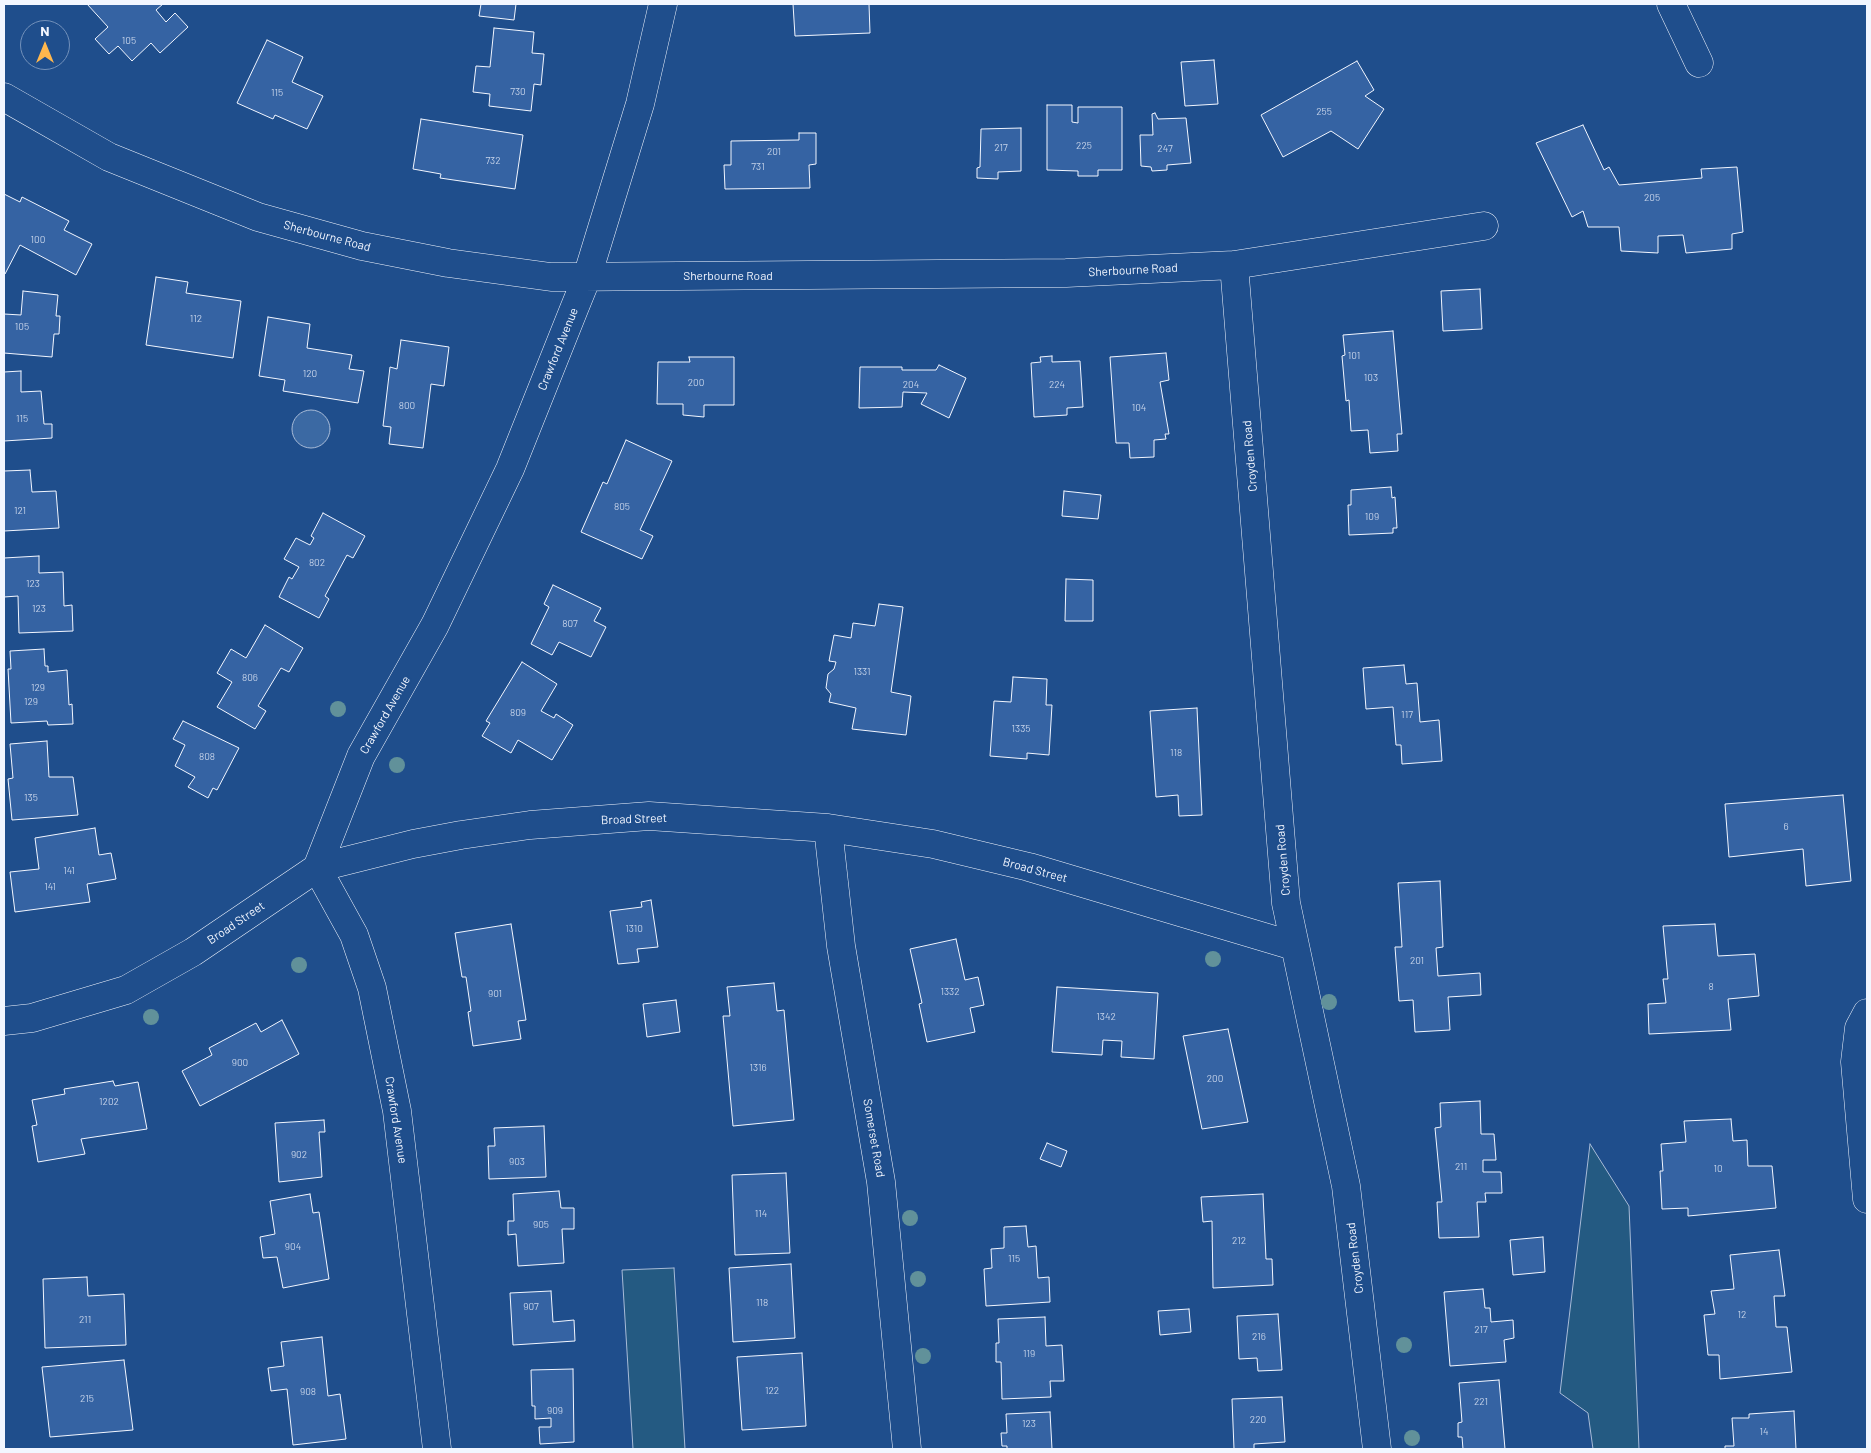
<!DOCTYPE html>
<style>
body{margin:0}
#map{position:relative;width:1871px;height:1453px;overflow:hidden;background:#1f4e8c;font-family:Barlow,sans-serif}
canvas{display:block}
.frame{position:absolute;inset:0;border:5px solid #f2f6ff;pointer-events:none}
.north{position:absolute;left:20px;top:20px;width:50px;height:50px;box-sizing:border-box;background:#1f4e8c;border:1px solid #7391ba;border-radius:50%;rotate:0deg;font-size:14px;font-weight:700;line-height:20px;text-align:center;color:#f2f6ff}
.north::after{content:'';display:block;margin:auto;width:18px;height:22px;background:#ffb74d;clip-path:polygon(50% 0,100% 100%,50% 72%,0 100%)}
</style>
<div id="map">
<canvas width="1871" height="1453"></canvas>
<div class="frame"></div>
<div class="north">N</div>
</div>
<script>
const c = document.querySelector('canvas').getContext('2d');
c.lineJoin = 'round';
function paint(path, color) {
  c.fillStyle = color;
  c.fill(path, 'evenodd');
}
function poly(rows) {
  const path = new Path2D();
  for (const r of rows) {
    if (r.length === 3) {
      path.moveTo(r[0] + r[2], r[1]);
      path.arc(r[0], r[1], r[2], 0, 2 * Math.PI);
      continue;
    }
    path.moveTo(r[0], r[1]);
    for (let i = 2; i < r.length; i += 2) path.lineTo(r[i], r[i + 1]);
  }
  return path;
}
function trace(path, color, width, dash) {
  c.strokeStyle = color;
  c.lineWidth = width;
  c.lineCap = dash ? 'butt' : 'round';
  c.setLineDash(dash || []);
  c.stroke(path);
}
function drawText(font, color, halo, rows, align = 'center') {
  c.font = font + ' Barlow,sans-serif';
  c.lineWidth = 4;
  c.setLineDash([]);
  c.textBaseline = 'middle';
  c.strokeStyle = halo;
  c.fillStyle = color;
  for (const [text, x, y, turn = 0] of rows) {
    c.save();
    c.translate(x, y);
    c.rotate((+turn || 0) * Math.PI / 180);
    c.textAlign = isNaN(turn) ? turn : align;
    if (halo) c.strokeText(text, 0, 0);
    c.fillText(text, 0, 0);
    c.restore();
  }
}
const green = poly([
 [1590,1144,1629,1206,1639,1449,1593,1449,1588,1413,1560,1393,1590,1144],
 [674,1268,685,1449,633,1449,622,1270,674,1268]
]);
paint(green, '#245a82');
trace(green, '#a8bbd7', 1);
const water = poly([
 [311,429,19]
]);
paint(water, '#3b69a3');
trace(water, '#a8bbd7', 1);
const building = poly([
 [87,4,163,4,156,10,166,22,175,13,188,27,160,53,151,43,132,61,118,46,109,54,95,39,108,27,87,4],
 [481,4,516,4,514,20,479,16,481,4],
 [793,4,869,4,870,33,795,36,793,4],
 [494,28,534,32,532,53,544,54,541,85,534,84,531,111,489,106,490,94,473,92,476,66,490,67,494,28],
 [267,40,303,57,292,82,323,96,307,129,275,115,273,119,237,103,267,40],
 [1214,60,1218,104,1185,106,1181,62,1214,60],
 [1357,61,1374,90,1365,96,1384,109,1358,149,1331,131,1283,157,1261,115,1357,61],
 [1047,105,1072,105,1072,122,1078,123,1078,107,1122,107,1122,170,1098,170,1098,176,1078,176,1078,171,1047,170,1047,105],
 [1155,113,1158,119,1186,118,1191,163,1167,165,1167,170,1152,171,1151,167,1141,166,1140,135,1153,135,1152,114,1155,113],
 [421,119,523,135,515,189,440,178,441,174,413,169,421,119],
 [1583,125,1604,170,1609,167,1619,185,1702,178,1701,169,1737,167,1743,232,1732,234,1732,249,1686,253,1683,235,1658,236,1658,253,1621,251,1619,227,1588,227,1583,211,1572,217,1536,143,1583,125],
 [1021,128,1021,171,998,172,998,179,977,178,977,168,980,167,981,129,1021,128],
 [799,133,816,133,816,164,809,165,810,188,725,189,724,165,731,165,731,141,799,140,799,133],
 [4,194,20,202,22,197,69,221,64,230,92,244,76,275,20,245,5,274,4,273,4,194],
 [156,277,188,282,186,293,241,301,233,358,146,345,156,277],
 [1480,289,1482,329,1443,331,1441,291,1480,289],
 [23,291,58,295,56,316,60,316,59,334,54,334,52,357,4,353,4,314,21,315,23,291],
 [268,317,310,324,307,348,352,355,349,369,364,371,358,403,283,391,285,380,259,376,268,317],
 [1393,331,1402,434,1397,434,1398,451,1370,453,1368,430,1351,431,1349,400,1346,401,1342,356,1345,355,1343,335,1393,331],
 [401,340,449,347,444,386,431,384,423,448,389,444,391,427,383,426,390,367,397,369,401,340],
 [1166,353,1169,380,1160,382,1169,434,1165,434,1166,439,1154,440,1154,457,1130,458,1129,443,1116,443,1110,357,1166,353],
 [1052,356,1052,362,1080,361,1083,407,1067,408,1067,415,1034,417,1031,363,1041,362,1040,357,1052,356],
 [689,357,734,357,734,405,704,405,704,417,683,415,683,404,657,404,658,362,690,362,689,357],
 [939,365,966,378,949,418,921,404,927,393,903,392,902,407,859,408,860,367,902,367,902,370,936,370,939,365],
 [21,371,21,392,41,391,44,424,52,424,52,438,4,441,4,372,21,371],
 [626,440,672,461,640,530,653,536,642,559,581,532,603,482,607,484,626,440],
 [30,470,32,492,56,491,59,528,4,531,4,471,30,470],
 [1391,487,1392,498,1395,497,1397,528,1393,528,1393,533,1349,535,1348,505,1351,505,1351,490,1391,487],
 [1064,491,1101,495,1098,519,1062,516,1064,491],
 [323,513,365,536,353,558,347,555,325,596,329,599,319,618,279,597,289,577,292,579,299,567,284,559,296,538,310,545,314,538,311,536,323,513],
 [39,556,39,573,63,572,64,606,72,605,73,631,19,633,18,596,4,597,4,558,39,556],
 [1066,579,1093,580,1093,621,1065,621,1066,579],
 [553,585,601,608,594,621,606,627,591,657,559,642,552,655,531,644,549,607,544,604,553,585],
 [879,604,903,607,891,692,911,696,906,735,852,729,856,708,829,702,831,694,826,688,828,674,834,669,836,662,829,661,834,635,851,638,853,623,875,626,879,604],
 [265,625,303,648,289,672,281,668,258,706,266,711,255,729,217,707,232,682,217,673,231,649,246,658,265,625],
 [44,649,45,666,48,666,48,672,67,670,69,705,72,704,73,724,48,725,47,721,11,723,8,669,11,669,10,651,44,649],
 [522,662,557,684,541,711,554,718,556,714,573,725,552,760,518,740,511,753,482,736,490,723,486,721,522,662],
 [1404,665,1406,684,1417,683,1420,722,1439,720,1442,761,1402,764,1401,745,1396,745,1393,707,1366,709,1363,668,1404,665],
 [1013,677,1047,679,1046,705,1052,705,1049,755,1027,753,1027,759,990,756,994,701,1011,702,1013,677],
 [1197,708,1202,815,1179,816,1178,795,1156,797,1150,711,1197,708],
 [183,721,239,748,217,790,213,788,208,798,188,787,195,777,175,766,185,745,173,739,183,721],
 [47,741,49,777,73,777,78,815,12,820,8,779,13,778,10,744,47,741],
 [1843,795,1851,881,1806,886,1803,849,1729,857,1725,804,1843,795],
 [95,828,99,855,111,853,116,879,87,884,90,902,15,912,10,872,39,869,35,838,95,828],
 [1440,881,1443,947,1436,948,1438,976,1480,973,1481,995,1448,997,1450,1030,1415,1032,1413,1000,1399,1001,1395,947,1402,947,1398,883,1440,881],
 [651,900,658,947,637,949,639,962,618,964,610,911,642,907,641,902,651,900],
 [511,924,526,1020,518,1021,521,1039,473,1046,468,1012,471,1011,466,977,462,977,455,933,511,924],
 [1715,924,1718,956,1755,954,1759,996,1728,999,1731,1030,1649,1034,1648,1004,1666,1003,1663,979,1668,979,1663,926,1715,924],
 [956,939,965,980,978,977,984,1005,970,1008,975,1032,927,1042,919,1004,922,1003,910,949,956,939],
 [774,983,777,1011,784,1010,794,1120,733,1126,723,1016,730,1016,727,987,774,983],
 [1057,987,1158,993,1154,1059,1121,1057,1122,1041,1103,1040,1102,1055,1052,1052,1057,987],
 [676,1000,680,1032,647,1037,643,1004,676,1000],
 [282,1020,299,1054,200,1106,182,1071,212,1055,209,1048,256,1023,261,1032,282,1020],
 [1228,1029,1248,1122,1202,1129,1183,1036,1228,1029],
 [113,1081,115,1086,138,1082,147,1129,81,1139,85,1154,38,1162,32,1126,37,1125,32,1100,65,1094,64,1089,113,1081],
 [1480,1101,1481,1134,1494,1134,1496,1160,1483,1160,1483,1172,1501,1172,1502,1193,1485,1193,1486,1202,1477,1202,1479,1237,1439,1238,1437,1202,1442,1202,1435,1128,1441,1127,1440,1103,1480,1101],
 [1731,1119,1733,1141,1747,1140,1748,1166,1772,1166,1776,1208,1688,1216,1688,1208,1662,1209,1660,1171,1663,1171,1661,1144,1686,1142,1684,1121,1731,1119],
 [324,1120,325,1132,319,1132,322,1177,279,1182,275,1123,324,1120],
 [544,1126,546,1177,489,1179,488,1146,495,1146,494,1128,544,1126],
 [1047,1143,1067,1151,1061,1167,1040,1159,1047,1143],
 [786,1173,790,1253,735,1255,732,1175,786,1173],
 [559,1191,561,1208,574,1208,574,1229,562,1229,564,1263,518,1266,516,1234,508,1235,508,1221,514,1221,513,1194,559,1191],
 [310,1194,313,1213,319,1212,329,1279,283,1288,277,1257,263,1258,260,1237,275,1234,270,1201,310,1194],
 [1263,1194,1266,1259,1272,1259,1273,1285,1213,1288,1212,1221,1203,1222,1201,1197,1263,1194],
 [1026,1226,1028,1247,1036,1246,1038,1278,1049,1277,1050,1302,986,1306,984,1269,992,1268,991,1249,1004,1248,1004,1227,1026,1226],
 [1543,1237,1545,1272,1513,1275,1510,1240,1543,1237],
 [1779,1250,1785,1296,1774,1296,1776,1327,1787,1327,1792,1372,1720,1379,1719,1355,1708,1355,1704,1315,1715,1314,1711,1291,1734,1289,1730,1255,1779,1250],
 [791,1264,795,1338,733,1342,729,1268,791,1264],
 [87,1277,88,1296,124,1294,126,1345,45,1348,43,1279,87,1277],
 [1483,1289,1485,1308,1490,1308,1491,1322,1513,1320,1514,1338,1504,1340,1506,1362,1450,1366,1444,1292,1483,1289],
 [551,1291,553,1322,574,1320,575,1341,513,1345,510,1293,551,1291],
 [1189,1309,1191,1332,1160,1335,1158,1311,1189,1309],
 [1278,1314,1282,1370,1258,1371,1257,1358,1239,1359,1237,1316,1278,1314],
 [1045,1317,1046,1346,1062,1345,1064,1381,1050,1381,1051,1397,1002,1399,1001,1362,996,1362,996,1343,999,1343,998,1319,1045,1317],
 [322,1337,328,1396,340,1394,346,1439,293,1445,287,1389,271,1391,268,1368,284,1366,281,1342,322,1337],
 [802,1353,806,1426,742,1430,737,1357,802,1353],
 [124,1360,133,1430,50,1437,42,1367,124,1360],
 [573,1369,574,1442,540,1444,539,1427,551,1427,551,1418,535,1419,535,1406,532,1406,531,1370,573,1369],
 [1499,1380,1505,1449,1463,1449,1462,1437,1458,1437,1458,1423,1462,1422,1459,1383,1499,1380],
 [1282,1397,1285,1442,1254,1444,1254,1449,1234,1449,1232,1399,1282,1397],
 [1794,1411,1796,1449,1725,1449,1725,1446,1734,1446,1732,1418,1749,1418,1749,1414,1794,1411],
 [1050,1412,1052,1449,1007,1449,1007,1446,1002,1446,1001,1433,1007,1433,1006,1414,1050,1412]
]);
paint(building, '#3563a3');
trace(building, '#f2f6ff', 1);
const minor = poly([
 [1671,4,1699,63],
 [4,97,109,157,258,217,362,246,448,263,551,277,1066,273,1234,265,1484,226],
 [1234,265,1286,903,1346,1186,1377,1449],
 [828,828,841,946,881,1182,907,1449],
 [1867,1013,1859,1028,1855,1062,1867,1199],
 [4,1021,32,1018,126,990,193,952,317,868,413,844,461,835,530,825,649,816,828,828,933,844,1029,867,1294,946],
 [437,1449,397,1111,372,988,354,935,317,868,361,756,435,625,510,469,574,309,587,277,640,104,663,4]
]);
trace(minor, '#f2f6ff', 29);
trace(minor, '#1f4e8c', 28);
c.fillStyle = '#61919a';
for (const [x, y] of [
 [338,709],
 [397,765],
 [1213,959],
 [299,965],
 [1329,1002],
 [151,1017],
 [910,1218],
 [918,1279],
 [1404,1345],
 [923,1356],
 [1412,1438]
]) {
  c.beginPath();
  c.arc(x, y, 8, 0, 2 * Math.PI);
  c.fill();
}
drawText('10px', '#c3d1e8', null, [
 ["105",129,41],
 ["730",518,92],
 ["115",277,93],
 ["255",1324,112],
 ["225",1084,146],
 ["217",1001,148],
 ["247",1165,149],
 ["201",774,152],
 ["732",493,161],
 ["731",758,167],
 ["205",1652,198],
 ["100",38,240],
 ["112",196,319],
 ["105",22,327],
 ["101",1354,356],
 ["120",310,374],
 ["103",1371,378],
 ["200",696,383],
 ["204",911,385],
 ["224",1057,385],
 ["800",407,406],
 ["104",1139,408],
 ["115",22,419],
 ["805",622,507],
 ["121",20,511],
 ["109",1372,517],
 ["802",317,563],
 ["123",33,584],
 ["123",39,609],
 ["807",570,624],
 ["1331",862,672],
 ["806",250,678],
 ["129",38,688],
 ["129",31,702],
 ["809",518,713],
 ["117",1407,715],
 ["1335",1021,729],
 ["118",1176,753],
 ["808",207,757],
 ["135",31,798],
 ["6",1786,827],
 ["141",69,871],
 ["141",50,887],
 ["1310",634,929],
 ["201",1417,961],
 ["8",1711,987],
 ["1332",950,992],
 ["901",495,994],
 ["1342",1106,1017],
 ["900",240,1063],
 ["1316",758,1068],
 ["200",1215,1079],
 ["1202",109,1102],
 ["902",299,1155],
 ["903",517,1162],
 ["211",1461,1167],
 ["10",1718,1169],
 ["114",761,1214],
 ["905",541,1225],
 ["212",1239,1241],
 ["904",293,1247],
 ["115",1014,1259],
 ["118",762,1303],
 ["907",531,1307],
 ["12",1742,1315],
 ["211",85,1320],
 ["217",1481,1330],
 ["216",1259,1337],
 ["119",1029,1354],
 ["122",772,1391],
 ["908",308,1392],
 ["215",87,1399],
 ["221",1481,1402],
 ["909",555,1411],
 ["220",1258,1420],
 ["123",1029,1424],
 ["14",1764,1432]
]);
drawText('12px', '#f2f6ff', '#1f4e8c', [
 ["Sherbourne Road",327,236,15],
 ["Sherbourne Road",1133,270,-3],
 ["Sherbourne Road",728,276],
 ["Crawford Avenue",558,349,-68],
 ["Croyden Road",1250,456,-95],
 ["Crawford Avenue",385,715,-60],
 ["Broad Street",634,819,-2],
 ["Croyden Road",1283,860,-95],
 ["Broad Street",1035,870,15],
 ["Broad Street",236,923,-34],
 ["Crawford Avenue",396,1120,81],
 ["Somerset Road",874,1138,80],
 ["Croyden Road",1355,1258,-97]
]);
</script>
